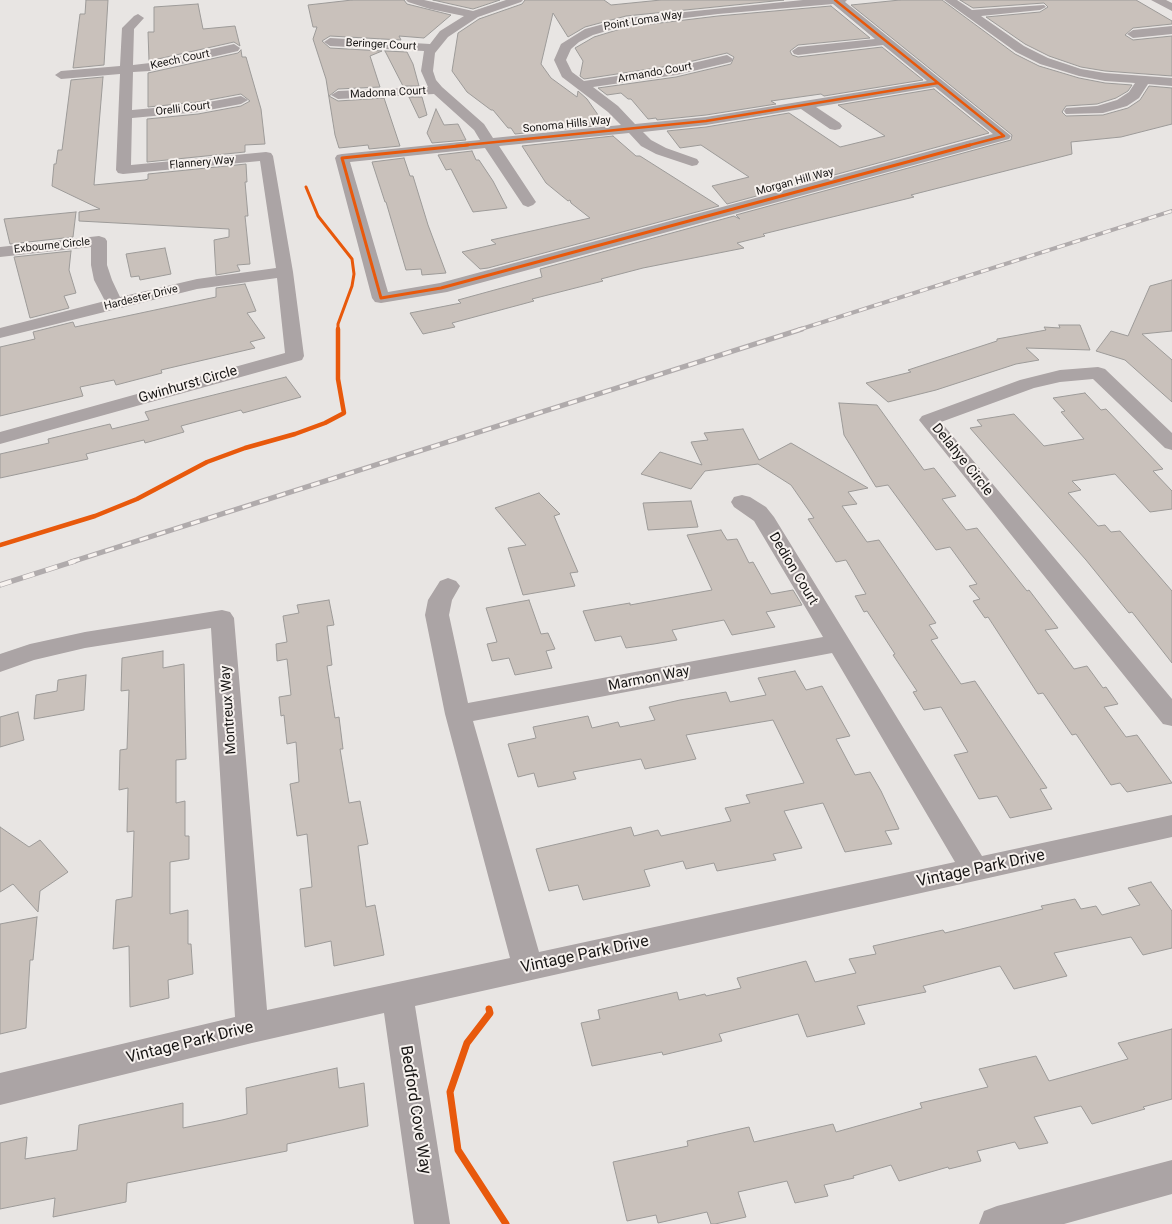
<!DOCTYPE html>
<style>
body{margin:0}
canvas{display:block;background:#e8e5e3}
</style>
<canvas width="1172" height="1224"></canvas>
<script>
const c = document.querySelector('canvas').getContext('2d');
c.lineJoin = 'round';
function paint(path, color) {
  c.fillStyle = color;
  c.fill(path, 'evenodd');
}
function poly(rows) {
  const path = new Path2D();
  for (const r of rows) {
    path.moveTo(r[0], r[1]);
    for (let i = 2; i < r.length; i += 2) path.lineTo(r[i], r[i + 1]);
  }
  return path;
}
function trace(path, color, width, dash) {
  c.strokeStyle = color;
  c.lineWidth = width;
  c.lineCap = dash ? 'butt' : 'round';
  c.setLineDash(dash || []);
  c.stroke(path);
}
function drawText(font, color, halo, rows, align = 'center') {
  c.font = font + ' Roboto,sans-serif';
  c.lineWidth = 4;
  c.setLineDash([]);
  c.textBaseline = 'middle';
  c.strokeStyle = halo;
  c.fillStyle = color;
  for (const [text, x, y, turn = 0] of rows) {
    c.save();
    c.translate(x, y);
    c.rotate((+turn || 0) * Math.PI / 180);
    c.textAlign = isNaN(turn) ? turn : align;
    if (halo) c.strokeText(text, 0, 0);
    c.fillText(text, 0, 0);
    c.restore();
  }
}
const building = poly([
 [86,0,108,0,104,65,73,68,80,14,85,14,86,0],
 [352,0,404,0,407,4,451,15,424,38,399,36,401,40,330,36,322,41,330,48,382,51,370,56,380,87,338,89,329,96,338,101,384,98,400,146,369,149,368,145,339,148,335,135,326,79,313,39,317,27,313,27,308,5,352,0],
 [433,0,500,0,473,9,433,0],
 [525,0,604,0,611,5,661,0,784,0,626,16,585,27,568,37,553,13,541,64,551,78,577,97,578,91,587,99,605,125,515,134,511,128,508,128,493,110,491,110,467,92,452,71,458,33,479,19,522,4,525,0],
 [900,0,942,0,1015,54,1039,66,1079,78,1105,83,1132,85,1128,91,1116,98,1097,104,1066,106,1062,112,1066,116,1103,115,1128,108,1140,100,1149,86,1172,88,1172,124,1121,137,1071,142,1072,154,911,195,914,197,763,234,765,236,737,243,744,248,643,268,601,279,603,281,532,299,534,301,452,323,455,327,423,334,410,313,461,303,458,300,542,277,540,269,734,216,740,219,736,215,1011,140,1012,135,851,5,900,0],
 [960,0,1136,0,1172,21,1172,24,1133,28,1125,35,1133,40,1172,36,1172,76,1105,71,1081,67,1049,56,1025,44,986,17,1040,12,1048,7,1044,3,973,8,960,0],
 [198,4,203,29,235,26,240,46,234,42,149,61,148,32,154,32,154,7,198,4],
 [831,6,870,38,798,45,790,51,792,55,798,57,882,47,923,80,824,96,821,94,771,101,776,104,706,115,657,120,656,118,648,119,631,99,628,99,621,93,607,95,598,88,676,77,731,64,734,57,727,53,676,65,584,79,580,76,583,61,575,48,594,37,627,27,718,16,831,6],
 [241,50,242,57,246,57,261,109,265,144,245,145,245,152,147,162,147,119,198,114,241,106,250,101,241,94,198,102,148,107,148,73,238,53,241,50],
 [385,51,407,52,413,64,419,86,403,86,385,51],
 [103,77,94,185,145,180,148,179,148,174,246,164,247,182,245,182,248,216,245,216,250,264,237,265,240,271,216,275,214,240,229,237,229,229,79,221,79,212,100,209,52,186,54,164,56,164,58,150,62,150,71,80,103,77],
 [934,89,989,133,727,204,712,186,749,177,701,145,680,148,667,131,706,127,789,113,840,147,885,136,838,105,934,89],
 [409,97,422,97,427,115,419,118,409,97],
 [436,109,444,125,458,124,466,140,432,143,427,133,436,109],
 [613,136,636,156,640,156,719,206,488,268,480,269,462,252,496,244,491,240,590,218,571,203,570,200,568,201,546,183,522,146,613,136],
 [472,151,476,160,479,160,493,181,507,208,473,212,451,169,446,170,438,155,472,151],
 [404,158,410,176,413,176,428,225,446,273,422,275,421,269,406,270,386,202,385,202,372,162,404,158],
 [76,212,73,237,10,244,4,219,76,212],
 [165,248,171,274,140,280,139,276,131,277,126,254,165,248],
 [71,251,69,270,76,293,64,296,69,308,30,318,14,257,71,251],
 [1172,280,1172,331,1142,334,1172,360,1172,402,1125,360,1096,351,1111,331,1128,336,1150,286,1172,280],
 [245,284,256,311,247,313,265,338,250,342,255,348,161,370,162,373,116,385,114,380,80,387,83,396,0,416,0,347,35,339,33,332,73,322,75,327,216,297,216,288,245,284],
 [1059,325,1080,325,1090,350,1026,348,1039,360,1016,364,936,390,888,402,866,383,911,372,908,370,997,341,997,339,1046,330,1044,327,1060,328,1059,325],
 [286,377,301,397,243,413,241,410,181,426,184,432,145,443,144,440,86,454,88,459,0,478,0,454,49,443,48,439,110,424,112,429,149,420,145,412,286,377],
 [1085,393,1101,410,1106,409,1163,469,1153,471,1172,491,1172,509,1150,512,1115,474,1072,481,1081,490,1068,493,1098,526,1105,525,1111,532,1120,531,1172,591,1172,663,1132,612,1129,613,1086,560,970,428,982,426,977,420,1014,414,1044,446,1084,439,1061,412,1065,411,1053,398,1085,393],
 [839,403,877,405,924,470,934,468,956,496,942,499,966,530,977,528,1027,591,1029,590,1058,628,1045,630,1074,669,1087,666,1103,688,1106,687,1118,704,1104,707,1126,737,1137,735,1172,783,1127,792,1120,783,1111,785,1076,734,1072,735,1043,693,1038,694,988,617,985,618,973,601,980,599,969,586,977,584,950,547,936,550,888,485,876,487,844,435,839,403],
 [743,429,759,460,791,443,868,488,848,492,857,504,842,506,867,542,879,540,936,623,929,625,938,638,931,640,961,684,975,681,1047,788,1040,789,1052,809,1010,818,997,796,979,799,954,755,968,752,941,707,924,710,913,692,917,691,893,655,895,654,867,611,864,612,855,596,866,594,846,560,836,562,808,519,814,518,791,485,758,464,705,471,691,489,641,474,660,452,702,465,691,442,708,440,704,433,743,429],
 [539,493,560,514,554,516,578,572,570,573,575,586,523,595,508,548,526,545,495,508,539,493],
 [691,501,698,527,648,530,643,503,691,501],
 [721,530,727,540,737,539,749,563,753,562,771,594,793,590,802,605,766,612,775,627,732,635,724,620,672,630,677,640,654,644,626,648,621,636,595,641,583,611,630,603,630,605,712,590,687,535,721,530],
 [329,600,334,625,327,626,332,665,327,666,335,718,339,717,343,749,340,749,349,803,360,801,368,844,358,846,366,907,375,905,384,955,334,966,331,941,305,947,300,889,312,887,307,834,297,836,290,784,299,782,296,742,287,744,284,715,281,716,279,697,291,695,287,659,277,661,276,644,287,642,283,616,299,613,297,605,329,600],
 [529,600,541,634,548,633,555,649,546,651,552,668,515,675,509,658,492,661,487,644,497,642,486,608,529,600],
 [163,651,163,668,184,664,186,759,176,760,176,803,185,801,185,836,189,836,189,859,170,862,170,914,188,910,188,944,191,944,193,974,168,980,169,998,130,1007,129,946,113,949,116,900,132,897,134,831,127,832,128,788,119,790,120,750,127,749,129,690,121,691,122,658,163,651],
 [795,671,806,690,822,686,850,736,836,739,855,775,870,772,881,791,899,829,885,831,892,844,845,852,823,803,784,811,802,848,773,854,776,860,717,871,714,863,686,869,683,861,644,870,650,886,583,900,578,885,549,891,536,849,631,827,634,836,658,830,661,836,731,821,725,808,750,803,746,795,804,783,773,720,686,735,696,759,645,769,641,759,573,772,576,779,538,787,534,773,518,777,508,744,536,738,533,727,588,716,592,728,618,722,620,727,655,720,649,707,680,700,726,692,730,702,766,695,758,678,795,671],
 [86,675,84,710,34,719,36,695,57,691,58,680,86,675],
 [18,712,24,740,0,747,0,717,18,712],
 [0,827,29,847,40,840,68,872,40,891,38,912,13,884,0,892,0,827],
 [1151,882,1172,911,1172,948,1143,955,1131,937,1054,953,1067,976,1014,989,1000,966,923,986,926,992,857,1006,865,1024,807,1037,798,1014,719,1034,722,1041,663,1055,662,1052,592,1066,581,1023,600,1019,598,1010,677,992,679,1000,705,994,706,996,741,988,737,978,806,961,815,982,856,973,849,959,876,954,873,946,943,930,945,933,1043,909,1041,906,1075,899,1081,909,1096,906,1102,915,1140,905,1128,888,1151,882],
 [37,917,33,960,30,960,26,1028,0,1034,0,924,37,917],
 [1172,1029,1172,1099,1143,1107,1145,1109,1092,1124,1081,1106,1034,1117,1048,1143,1019,1149,1015,1142,977,1151,981,1161,949,1169,948,1167,899,1181,891,1165,853,1176,854,1178,824,1185,828,1196,795,1203,787,1181,738,1192,746,1217,715,1224,711,1224,707,1212,658,1223,656,1215,627,1221,613,1162,688,1146,687,1141,749,1127,754,1142,833,1124,836,1132,922,1108,920,1103,988,1087,979,1069,1036,1056,1049,1081,1128,1059,1118,1043,1172,1029],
 [337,1068,339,1088,364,1083,368,1126,287,1144,287,1151,127,1183,126,1202,53,1217,55,1198,0,1209,0,1143,27,1137,25,1159,77,1150,79,1125,183,1103,183,1128,222,1120,247,1114,246,1088,337,1068]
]);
paint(building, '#c9c1bb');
trace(building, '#9d9b99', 1);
paint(poly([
 [406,0,424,0,473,11,506,0,523,0,521,2,478,17,448,37,435,53,433,71,436,80,442,87,484,124,493,138,621,125,608,112,562,77,554,60,561,44,585,29,626,18,803,0,847,0,845,2,1011,136,1009,139,447,292,381,303,375,302,372,298,335,158,337,155,342,154,480,140,474,130,434,94,338,99,331,95,338,91,428,87,421,71,424,51,330,46,324,42,330,38,430,44,440,31,464,16,430,9,408,2,406,0],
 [833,4,875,39,798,47,792,51,794,54,798,55,883,45,927,81,706,117,635,124,618,106,593,87,676,75,731,62,733,59,727,55,676,67,584,81,572,72,566,60,571,49,579,42,593,35,627,25,718,14,833,4],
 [935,87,993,134,440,283,388,292,350,162,485,148,523,205,528,207,533,205,536,202,499,146,629,133,641,146,656,154,692,166,697,165,699,162,697,159,666,148,651,140,643,132,706,125,801,109,830,129,835,130,840,129,842,126,840,123,816,107,935,87],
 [944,0,957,0,972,10,1044,5,1046,7,1040,10,981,16,1024,46,1048,58,1081,69,1105,73,1172,78,1172,86,1148,84,1139,98,1127,106,1103,113,1066,114,1064,111,1066,108,1097,106,1117,100,1129,92,1135,83,1105,81,1079,76,1040,64,1016,52,944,0],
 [1151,0,1166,0,1172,3,1172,11,1151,0],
 [138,14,144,18,134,29,133,65,150,63,234,44,240,48,238,51,150,71,133,72,132,110,198,104,241,96,248,100,241,104,198,112,132,118,131,165,266,152,271,153,273,156,293,272,304,356,302,360,0,444,0,432,285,353,277,278,197,289,0,338,0,328,105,301,94,280,91,265,91,247,0,257,0,247,99,236,105,238,107,241,107,265,112,280,120,297,197,279,276,268,260,161,123,174,118,173,116,170,120,74,61,79,55,75,61,71,120,66,122,28,134,16,138,14],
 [1172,26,1172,34,1133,38,1127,34,1133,30,1172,26],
 [1098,367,1105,369,1172,433,1172,450,1165,448,1093,379,1060,382,1034,388,941,422,1172,699,1172,726,1163,724,919,420,922,416,1020,380,1060,370,1098,367],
 [742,495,750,497,766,507,774,517,982,856,1172,815,1172,837,415,1006,450,1224,414,1224,384,1013,252,1043,0,1105,0,1073,235,1017,211,628,85,648,34,660,0,672,0,654,30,644,85,632,222,610,230,612,234,618,267,1010,510,958,445,714,425,615,428,600,440,581,448,578,456,581,460,586,452,600,449,615,468,703,823,637,754,521,734,507,731,502,734,497,742,495],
 [832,653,955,862,539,952,473,721,832,653],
 [1172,1160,1172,1194,1064,1224,979,1224,984,1211,997,1206,1172,1160]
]), '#aba4a5');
const railFar2 = poly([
 [798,330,1172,211]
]);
const railFar1 = poly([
 [71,562,802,329]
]);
const rail = poly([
 [0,585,75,561]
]);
trace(railFar2, '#b0abac', 4);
trace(railFar1, '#b0abac', 5);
trace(rail, '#b0abac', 5.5);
trace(railFar2, '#f7f2ef', 2.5, [8]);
trace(railFar1, '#f7f2ef', 3, [9]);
trace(rail, '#f7f2ef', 4, [12]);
trace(poly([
 [835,0,1004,136,966,146],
 [456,146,706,121,938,83]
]), '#e8590c', 2.5);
trace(poly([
 [468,145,342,158,381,298,441,288,970,145],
 [306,187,318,216,352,259,354,274,352,286,338,324,338,330]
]), '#e8590c', 3);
trace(poly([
 [0,545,95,516,137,499,207,462,245,448,295,434,325,423,344,413,338,379,338,329]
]), '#e8590c', 4.5);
trace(poly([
 [489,1009,490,1013,467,1043,450,1092,458,1150,506,1224]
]), '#e8590c', 7);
drawText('11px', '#171514', '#f7f2ef', [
 ["Point Loma Way",643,21,-9],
 ["Beringer Court",381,45,3],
 ["Keech Court",180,60,-12],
 ["Armando Court",655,73,-10],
 ["Madonna Court",388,93,-3],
 ["Orelli Court",183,109,-7],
 ["Sonoma Hills Way",567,125,-6],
 ["Flannery Way",202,163,-5],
 ["Morgan Hill Way",795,182,-15],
 ["Exbourne Circle",52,246,-6],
 ["Hardester Drive",141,298,-14]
]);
drawText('14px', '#171514', '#f7f2ef', [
 ["Gwinhurst Circle",188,385,-16],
 ["Delahye Circle",962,460,51],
 ["Dedion Court",793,569,59],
 ["Marmon Way",649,679,-11],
 ["Montreux Way",229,710,-94]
]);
drawText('16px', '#171514', '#f7f2ef', [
 ["Vintage Park Drive",981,869,-12],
 ["Vintage Park Drive",585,955,-12],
 ["Vintage Park Drive",190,1043,-14],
 ["Bedford Cove Way",415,1110,81]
]);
</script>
